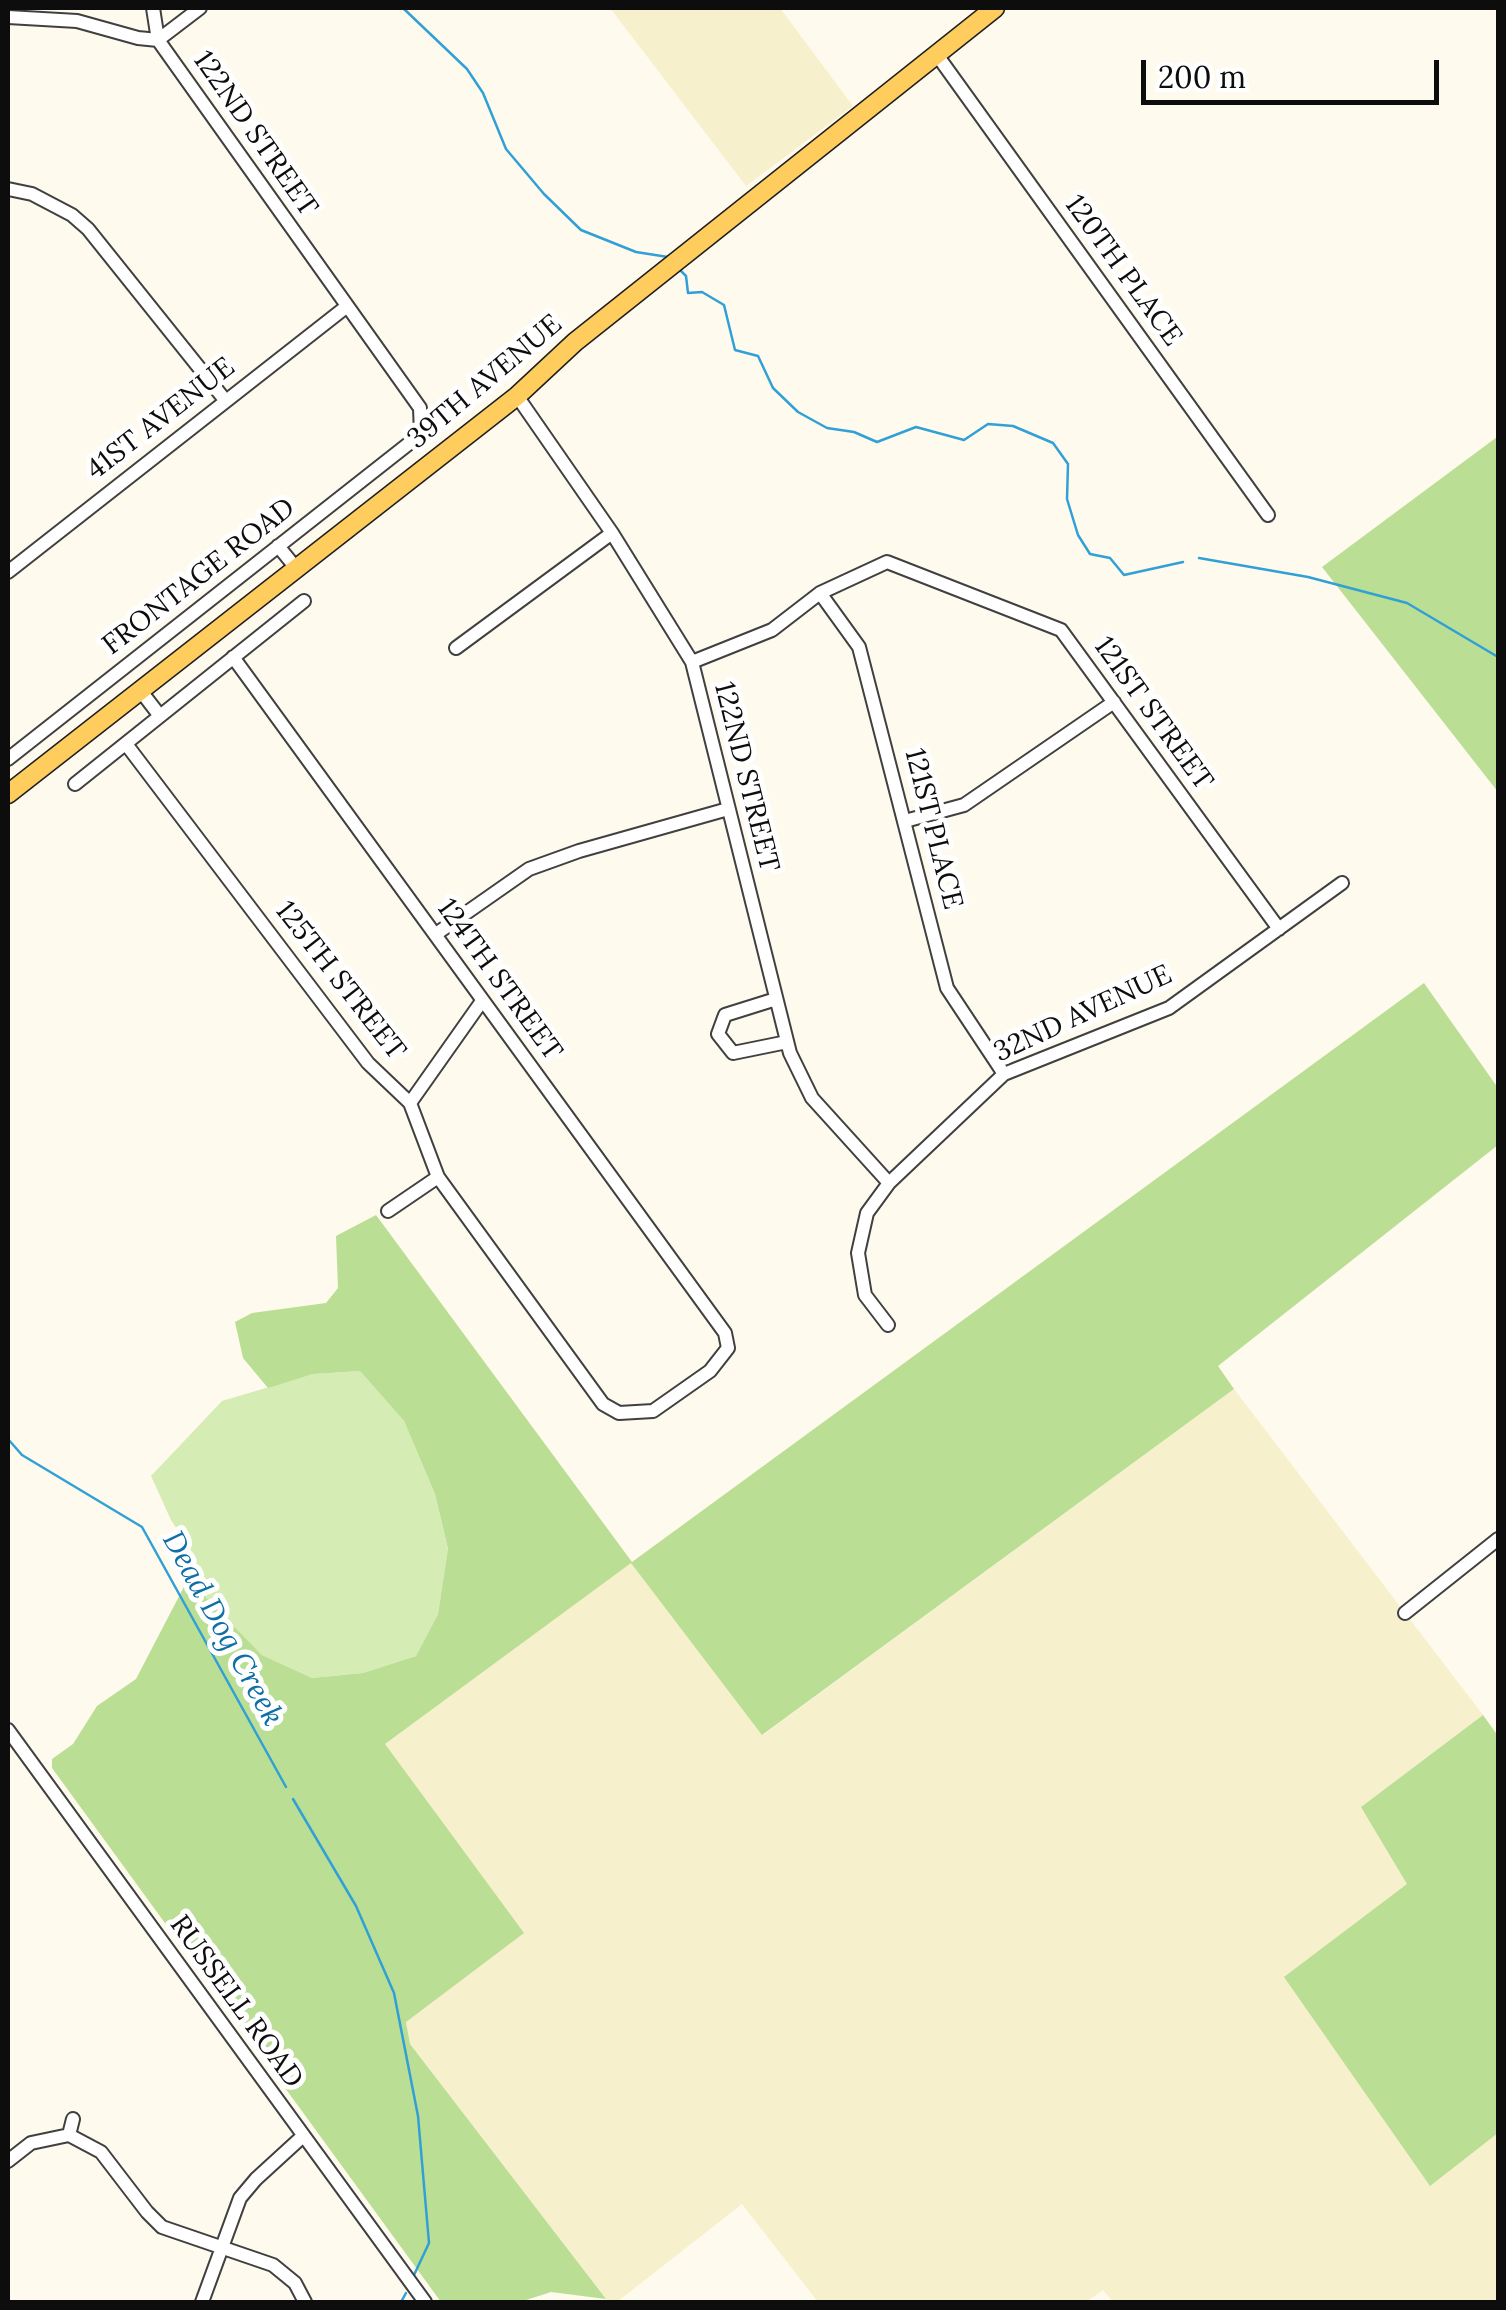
<!DOCTYPE html>
<style>
body{margin:0}
#map{position:relative;width:1506px;height:2310px;overflow:hidden;background:#fffaee;font-family:Lora,serif}
canvas{display:block}
.frame{position:absolute;inset:0;border:10px solid #0d0d0d;pointer-events:none}
.scale{position:absolute;left:1141px;top:60px;width:298px;height:45px;box-sizing:border-box;border:5px solid #0d0d0d;border-top:0;padding-left:12px;font-size:30px;line-height:35px;white-space:nowrap;color:#0d0d0d;-webkit-text-stroke:8px #fff;paint-order:stroke}
</style>
<div id="map">
<canvas width="1506" height="2310"></canvas>
<div class="frame"></div>
<div class="scale">200 m</div>
</div>
<script>
const c = document.querySelector('canvas').getContext('2d');
c.lineJoin = 'round';
function paint(path, color) {
  c.fillStyle = color;
  c.fill(path, 'evenodd');
}
function poly(rows) {
  const path = new Path2D();
  for (const r of rows) {
    path.moveTo(r[0], r[1]);
    for (let i = 2; i < r.length; i += 2) path.lineTo(r[i], r[i + 1]);
  }
  return path;
}
function trace(path, color, width, dash) {
  c.strokeStyle = color;
  c.lineWidth = width;
  c.lineCap = dash ? 'butt' : 'round';
  c.setLineDash(dash || []);
  c.stroke(path);
}
function drawText(font, color, halo, rows, align = 'center') {
  c.font = font + ' Lora,serif';
  c.lineWidth = 10;
  c.setLineDash([]);
  c.textBaseline = 'middle';
  c.strokeStyle = halo;
  c.fillStyle = color;
  for (const [text, x, y, turn = 0] of rows) {
    c.save();
    c.translate(x, y);
    c.rotate((+turn || 0) * Math.PI / 180);
    c.textAlign = isNaN(turn) ? turn : align;
    if (halo) c.strokeText(text, 0, 0);
    c.fillText(text, 0, 0);
    c.restore();
  }
}
paint(poly([
 [610,8,780,8,853,106,746,186],
 [1234,1389,1483,1715,1362,1806,1408,1884,1430,2185,1498,2133,1498,2302,1113,2302,1103,2290,1086,2302,818,2302,742,2204,617,2302,608,2302,410,2044,406,2022,385,1744,631,1562,763,1735]
]), '#f7f0cc');
paint(poly([
 [360,1371,404,1421,435,1494,448,1550,438,1614,416,1656,363,1673,312,1678,262,1655,193,1584,197,1560,171,1520,151,1476,222,1401,313,1374]
]), '#d5ecb4');
paint(poly([
 [1497,437,1498,439,1498,792,1322,567],
 [1424,983,1498,1088,1498,1145,1218,1366,1234,1389,762,1735,631,1563,385,1744,524,1933,406,2022,410,2044,606,2299,551,2292,520,2302,441,2302,52,1768,52,1759,73,1744,97,1706,136,1679,188,1579,262,1655,312,1678,363,1673,416,1656,438,1614,448,1549,435,1494,404,1421,360,1371,313,1374,268,1388,243,1358,235,1322,252,1313,326,1303,338,1288,336,1236,376,1215,632,1562],
 [1483,1715,1498,1736,1498,2133,1430,2186,1284,1977,1407,1884,1361,1807]
]), '#bade93');
trace(poly([
 [403,8,467,69,483,93,506,149,544,194,581,230,636,252,668,257],
 [680,270,686,276,688,293,702,292,724,305,735,350,758,356,773,388,798,412,827,428,854,432,877,442,916,427,964,440,988,424,1013,426,1053,443,1068,464,1067,499,1078,535,1090,554,1110,558,1124,575,1183,562],
 [1199,558,1308,577,1407,603,1498,657],
 [8,1439,22,1455,142,1527,286,1787],
 [293,1799,356,1906,394,1993,418,2116,429,2243,414,2275],
 [401,2302,406,2293]
]), '#31a0d6', 2.5);
const minor = poly([
 [8,17,77,21,138,38,158,40,200,8],
 [937,55,1268,515],
 [8,189,32,194,72,215,88,229,225,400],
 [517,396,612,533,692,662,790,1053,812,1098,889,1183],
 [278,546,296,568],
 [8,572,346,307],
 [820,593,859,647,947,988,1004,1074],
 [456,648,612,533],
 [692,662,772,630,820,593,887,562,1061,630,1279,929],
 [140,690,160,716],
 [126,744,368,1063,410,1103,438,1177,603,1404,619,1413,653,1411,710,1371,728,1348,725,1333,233,657],
 [8,759,421,434,420,408,158,40,153,8],
 [75,784,304,601],
 [905,821,964,805,1114,702],
 [436,934,529,869,579,851,728,809],
 [776,999,725,1015,718,1034,733,1053,787,1042],
 [410,1103,482,1001],
 [388,1211,438,1177],
 [888,1325,865,1295,858,1253,867,1213,889,1183,1004,1074,1169,1008,1342,883],
 [1405,1613,1498,1539],
 [8,1730,425,2302],
 [69,2135,101,2152,147,2212,162,2227,273,2265,295,2283,305,2302],
 [69,2135,73,2119],
 [8,2161,31,2143,69,2135],
 [202,2302,240,2198,256,2179,303,2136]
]);
const major = poly([
 [8,794,517,396,575,342,995,8]
]);
trace(minor, '#404040', 16);
trace(major, '#1e1e1e', 21);
trace(minor, '#fff', 12);
trace(major, '#ffcc5e', 18);
drawText('28px', '#0d0d0d', '#fff', [
 ["122ND STREET",255,134,55],
 ["120TH PLACE",1123,271,54],
 ["39TH AVENUE",485,382,-40],
 ["41ST AVENUE",161,419,-38],
 ["FRONTAGE ROAD",199,577,-38],
 ["121ST STREET",1153,714,54],
 ["122ND STREET",746,777,76],
 ["121ST PLACE",933,829,76],
 ["124TH STREET",499,980,54],
 ["125TH STREET",340,981,52],
 ["32ND AVENUE",1083,1014,-25],
 ["RUSSELL ROAD",236,2002,54]
]);
drawText('italic 30px', '#0e70a7', '#fff', [
 ["Dead Dog Creek",222,1629,61]
]);
</script>
